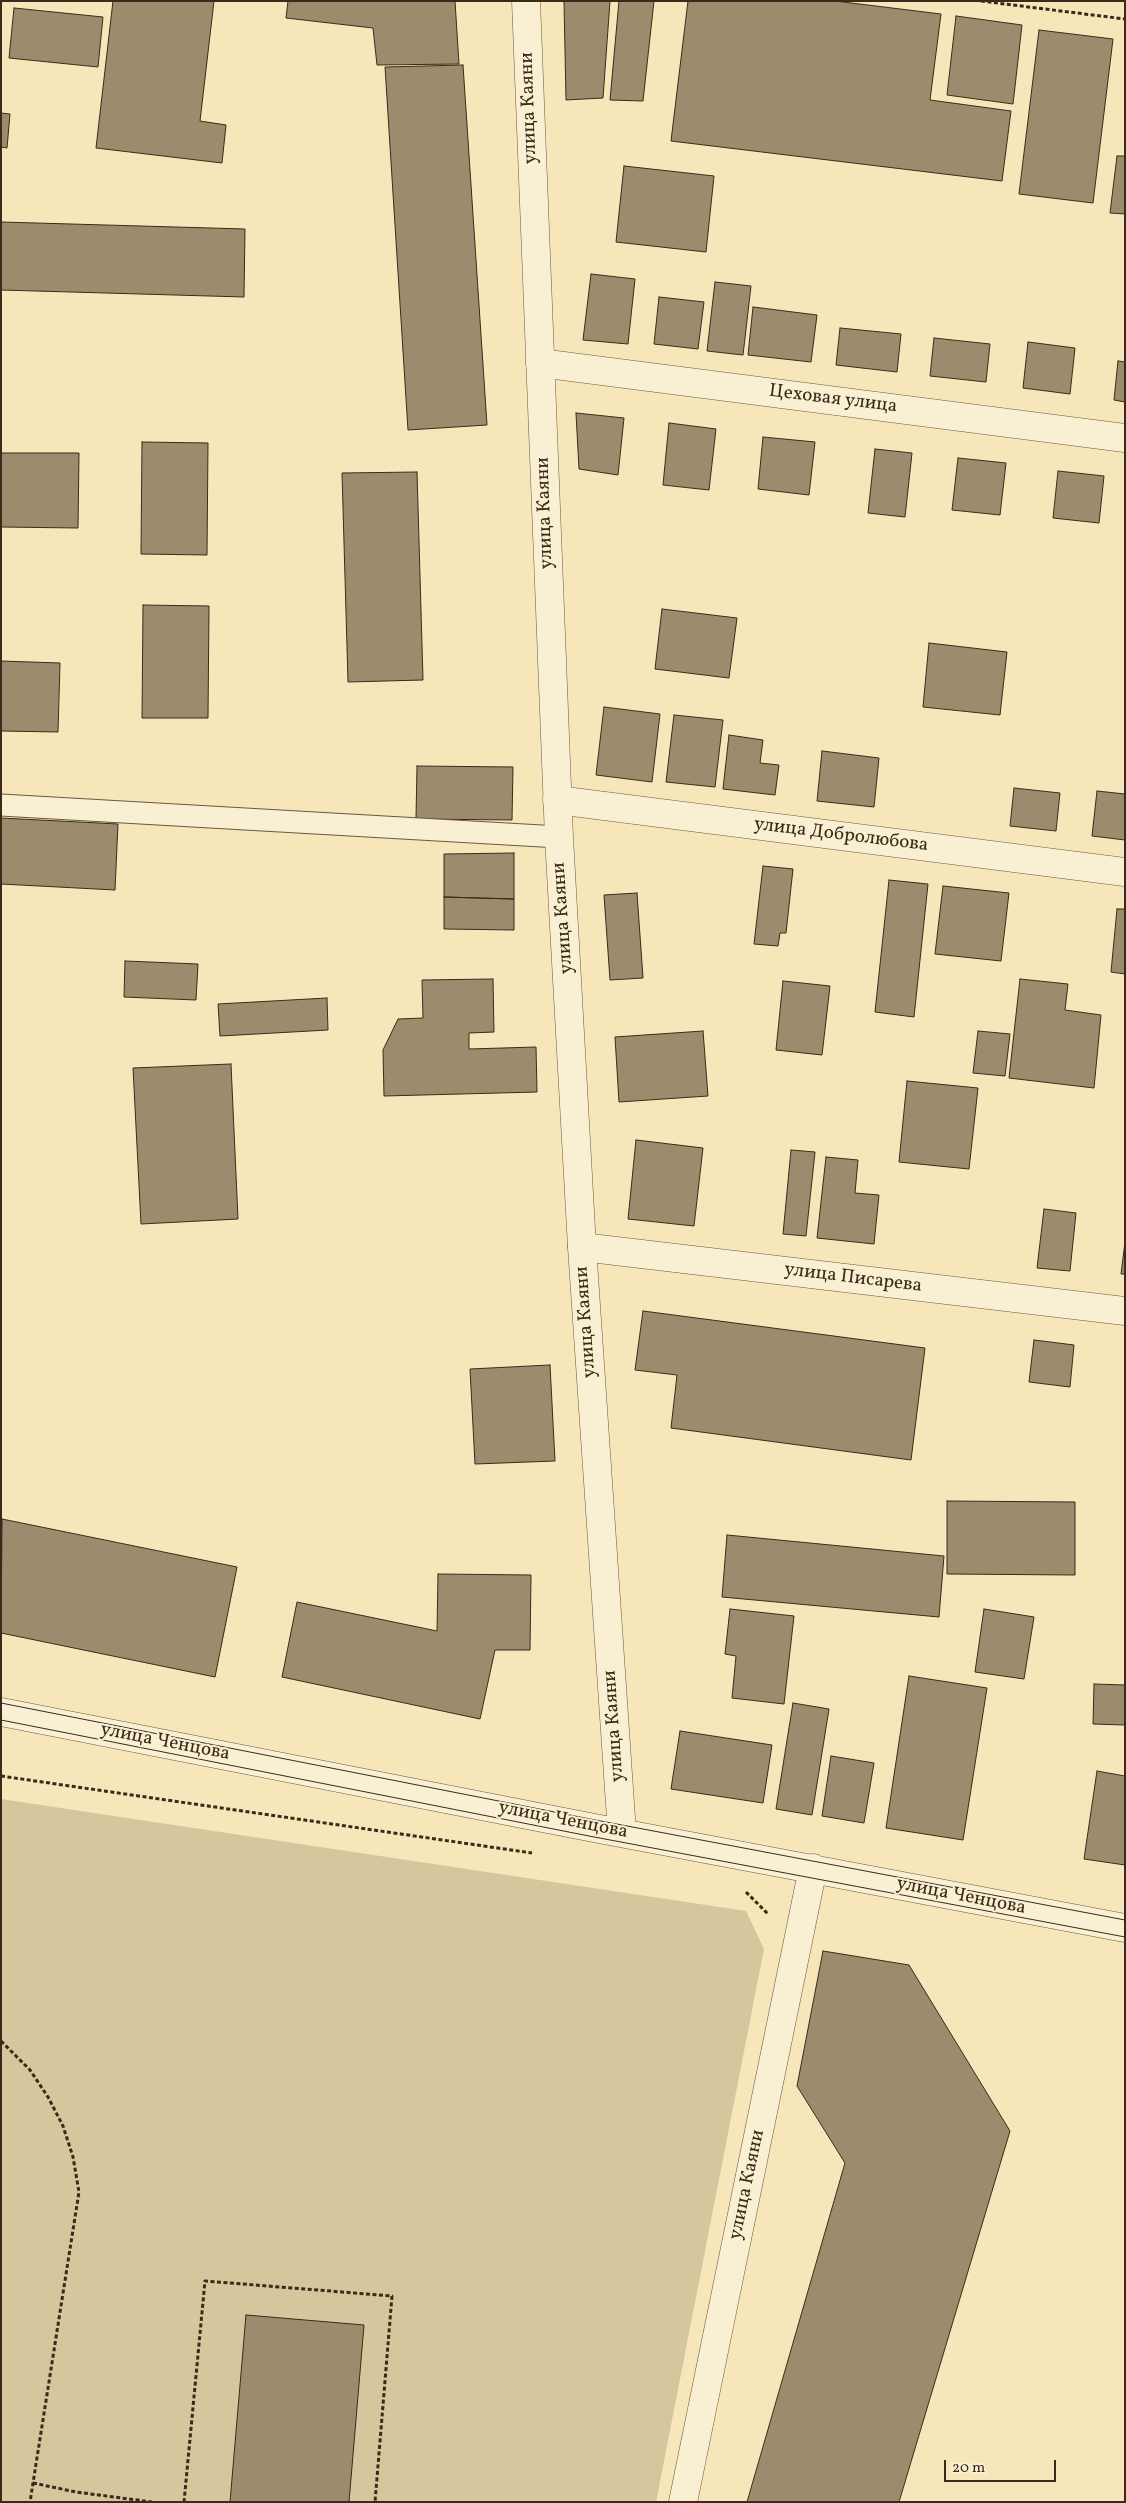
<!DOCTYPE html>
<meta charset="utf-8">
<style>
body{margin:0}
#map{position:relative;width:1126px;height:2503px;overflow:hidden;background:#f6e6b9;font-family:Vollkorn,serif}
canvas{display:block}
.frame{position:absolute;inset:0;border:2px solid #3b2a1a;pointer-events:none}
.scale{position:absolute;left:944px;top:2460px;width:112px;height:22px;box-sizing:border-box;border:2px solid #3b2a1a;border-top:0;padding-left:6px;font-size:15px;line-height:18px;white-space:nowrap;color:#3b2a1a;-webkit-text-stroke:4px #f9efd2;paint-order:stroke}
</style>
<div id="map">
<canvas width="1126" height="2503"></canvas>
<div class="frame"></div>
<div class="scale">20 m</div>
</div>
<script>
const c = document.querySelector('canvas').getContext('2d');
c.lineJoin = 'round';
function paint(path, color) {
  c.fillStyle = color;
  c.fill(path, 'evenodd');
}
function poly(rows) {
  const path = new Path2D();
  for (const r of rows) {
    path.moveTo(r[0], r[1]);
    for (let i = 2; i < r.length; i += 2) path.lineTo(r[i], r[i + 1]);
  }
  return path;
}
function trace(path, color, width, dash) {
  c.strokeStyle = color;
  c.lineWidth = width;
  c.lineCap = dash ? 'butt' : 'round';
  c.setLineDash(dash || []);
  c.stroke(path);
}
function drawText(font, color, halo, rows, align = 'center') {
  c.font = font + ' Vollkorn,serif';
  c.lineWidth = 4;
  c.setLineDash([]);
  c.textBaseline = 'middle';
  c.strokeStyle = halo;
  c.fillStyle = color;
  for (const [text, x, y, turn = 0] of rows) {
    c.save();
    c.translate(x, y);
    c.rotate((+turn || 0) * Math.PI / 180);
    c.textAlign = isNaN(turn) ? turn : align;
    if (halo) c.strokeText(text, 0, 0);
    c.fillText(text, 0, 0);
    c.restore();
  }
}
paint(poly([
 [1,1799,746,1911,764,1949,656,2502,1,2502]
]), '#d6c69e');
const building = poly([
 [113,1,214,1,200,121,226,125,222,163,96,148,113,1],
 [288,1,455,1,459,64,377,65,373,28,286,18,288,1],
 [564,1,610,1,603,98,566,100,564,1],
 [619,1,654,1,643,101,610,100,619,1],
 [688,1,835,1,941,14,930,100,1011,111,1002,181,671,141,688,1],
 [14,8,103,17,98,67,9,58,14,8],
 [956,16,1022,25,1013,104,947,95,956,16],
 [1039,30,1113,39,1093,203,1019,194,1039,30],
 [463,65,487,425,408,430,385,67,463,65],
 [1,113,10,114,7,148,1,147,1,113],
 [1117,156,1125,156,1125,214,1110,213,1117,156],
 [624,166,714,176,706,252,616,242,624,166],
 [1,222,245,229,244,297,1,290,1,222],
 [591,274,635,279,628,344,583,340,591,274],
 [715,282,751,286,743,355,707,351,715,282],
 [659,297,704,302,698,349,654,344,659,297],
 [753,307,817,315,811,362,748,355,753,307],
 [840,328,901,334,897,372,836,365,840,328],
 [934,338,990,344,986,382,930,376,934,338],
 [1028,342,1075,348,1070,394,1023,388,1028,342],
 [1118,361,1125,362,1125,402,1114,400,1118,361],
 [576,413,624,418,618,475,579,469,576,413],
 [669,423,716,429,709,490,663,485,669,423],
 [763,437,815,442,809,495,758,489,763,437],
 [142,442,208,443,207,555,141,554,142,442],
 [875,449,912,453,905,517,868,513,875,449],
 [1,453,79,453,78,528,1,527,1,453],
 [958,458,1006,463,1000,515,952,510,958,458],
 [1058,471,1104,476,1099,523,1053,518,1058,471],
 [417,472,423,680,348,682,342,473,417,472],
 [143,605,209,606,208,718,142,718,143,605],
 [662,609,737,618,729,678,655,669,662,609],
 [929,643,1007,652,1000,715,923,707,929,643],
 [1,661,60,663,58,732,1,731,1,661],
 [604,707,660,714,652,782,596,775,604,707],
 [674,715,723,720,715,787,666,782,674,715],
 [729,735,763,740,760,763,779,765,775,795,723,789,729,735],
 [822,751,879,758,874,807,817,801,822,751],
 [417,766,513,767,512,820,416,819,417,766],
 [1014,788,1060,793,1056,831,1010,826,1014,788],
 [1097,791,1125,794,1125,840,1092,836,1097,791],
 [1,818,118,824,115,890,1,884,1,818],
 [514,853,514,899,444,897,444,854,514,853],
 [763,866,793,869,786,933,780,933,778,946,754,944,763,866],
 [889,880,928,884,914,1017,875,1012,889,880],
 [943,886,1009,893,1001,961,935,954,943,886],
 [637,893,643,978,610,980,604,895,637,893],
 [444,897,514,899,514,930,444,929,444,897],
 [1117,909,1125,909,1125,974,1111,972,1117,909],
 [125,961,198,964,196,1000,124,997,125,961],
 [493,979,494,1032,469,1033,469,1049,536,1047,537,1092,384,1096,383,1050,398,1019,423,1018,422,980,493,979],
 [1020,979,1068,984,1065,1010,1101,1015,1094,1088,1009,1078,1020,979],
 [783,981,830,986,822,1055,776,1050,783,981],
 [327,998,328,1030,220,1036,218,1004,327,998],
 [703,1031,708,1096,619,1102,615,1037,703,1031],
 [978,1031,1010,1034,1005,1076,973,1073,978,1031],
 [231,1064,238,1219,141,1224,133,1068,231,1064],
 [907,1081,978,1088,969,1169,899,1162,907,1081],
 [636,1140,703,1148,694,1226,628,1219,636,1140],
 [791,1150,815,1152,806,1236,783,1234,791,1150],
 [826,1157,858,1160,855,1193,879,1195,874,1244,817,1238,826,1157],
 [1044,1209,1076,1213,1070,1271,1037,1268,1044,1209],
 [1125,1242,1125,1274,1121,1274,1125,1242],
 [643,1311,925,1348,911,1460,671,1428,677,1375,635,1370,643,1311],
 [1034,1340,1074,1345,1070,1387,1029,1382,1034,1340],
 [550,1365,555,1461,475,1464,470,1369,550,1365],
 [947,1501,1075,1502,1075,1575,947,1574,947,1501],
 [2,1519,237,1567,215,1677,1,1633,2,1519],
 [727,1535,944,1556,939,1617,722,1597,727,1535],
 [438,1574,531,1575,530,1650,495,1650,480,1719,282,1677,297,1602,437,1631,438,1574],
 [730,1609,794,1616,784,1704,732,1698,736,1656,725,1654,730,1609],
 [984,1609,1034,1617,1024,1679,975,1672,984,1609],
 [909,1676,987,1688,963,1840,886,1828,909,1676],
 [1094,1684,1125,1685,1125,1725,1093,1724,1094,1684],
 [793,1703,829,1709,812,1815,776,1809,793,1703],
 [680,1731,772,1745,763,1803,671,1789,680,1731],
 [831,1756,874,1763,864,1823,822,1816,831,1756],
 [1097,1771,1125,1776,1125,1865,1084,1859,1097,1771],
 [823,1951,909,1965,1010,2131,899,2502,747,2502,845,2163,797,2086,823,1951],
 [246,2315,364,2325,349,2502,230,2502,246,2315]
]);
paint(building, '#9c8c6d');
trace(building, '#3b2a1a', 1);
const service = poly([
 [1,805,559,837]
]);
const minor = poly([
 [540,363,1125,438],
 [557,800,1125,872],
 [582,1247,1125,1311]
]);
const tertiary = poly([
 [526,1,559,837,582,1247,622,1833],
 [1,1712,589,1827,1125,1928],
 [683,2502,813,1868]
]);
trace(service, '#6a5942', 23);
trace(minor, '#6a5942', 29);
trace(tertiary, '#6a5942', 29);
trace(poly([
 [981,1,1125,19],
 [1,1776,532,1853],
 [746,1892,768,1914],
 [1,2041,30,2070,48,2097,63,2126,73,2157,79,2192,30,2502],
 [33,2483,76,2492,152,2502],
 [184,2502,205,2281,392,2296,375,2502]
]), '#3b2a1a', 3, [4, 2.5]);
trace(service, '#f9efd2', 21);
trace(minor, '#f9efd2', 28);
trace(tertiary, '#f9efd2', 28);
trace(poly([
 [1,1703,590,1819,1125,1920],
 [1,1720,589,1836,1125,1937]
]), '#3b2a1a', 1);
drawText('19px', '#3b2a1a', '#f9efd2', [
 ["улица Каяни",530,108,-92],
 ["Цеховая улица",833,400,7],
 ["улица Каяни",546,513,-92],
 ["улица Добролюбова",841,836,7],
 ["улица Каяни",564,918,-94],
 ["улица Писарева",853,1279,7],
 ["улица Каяни",587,1322,-94],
 ["улица Каяни",615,1726,-94],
 ["улица Ченцова",165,1743,11],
 ["улица Ченцова",563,1821,11],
 ["улица Ченцова",961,1897,11],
 ["улица Каяни",748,2185,-78]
]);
</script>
